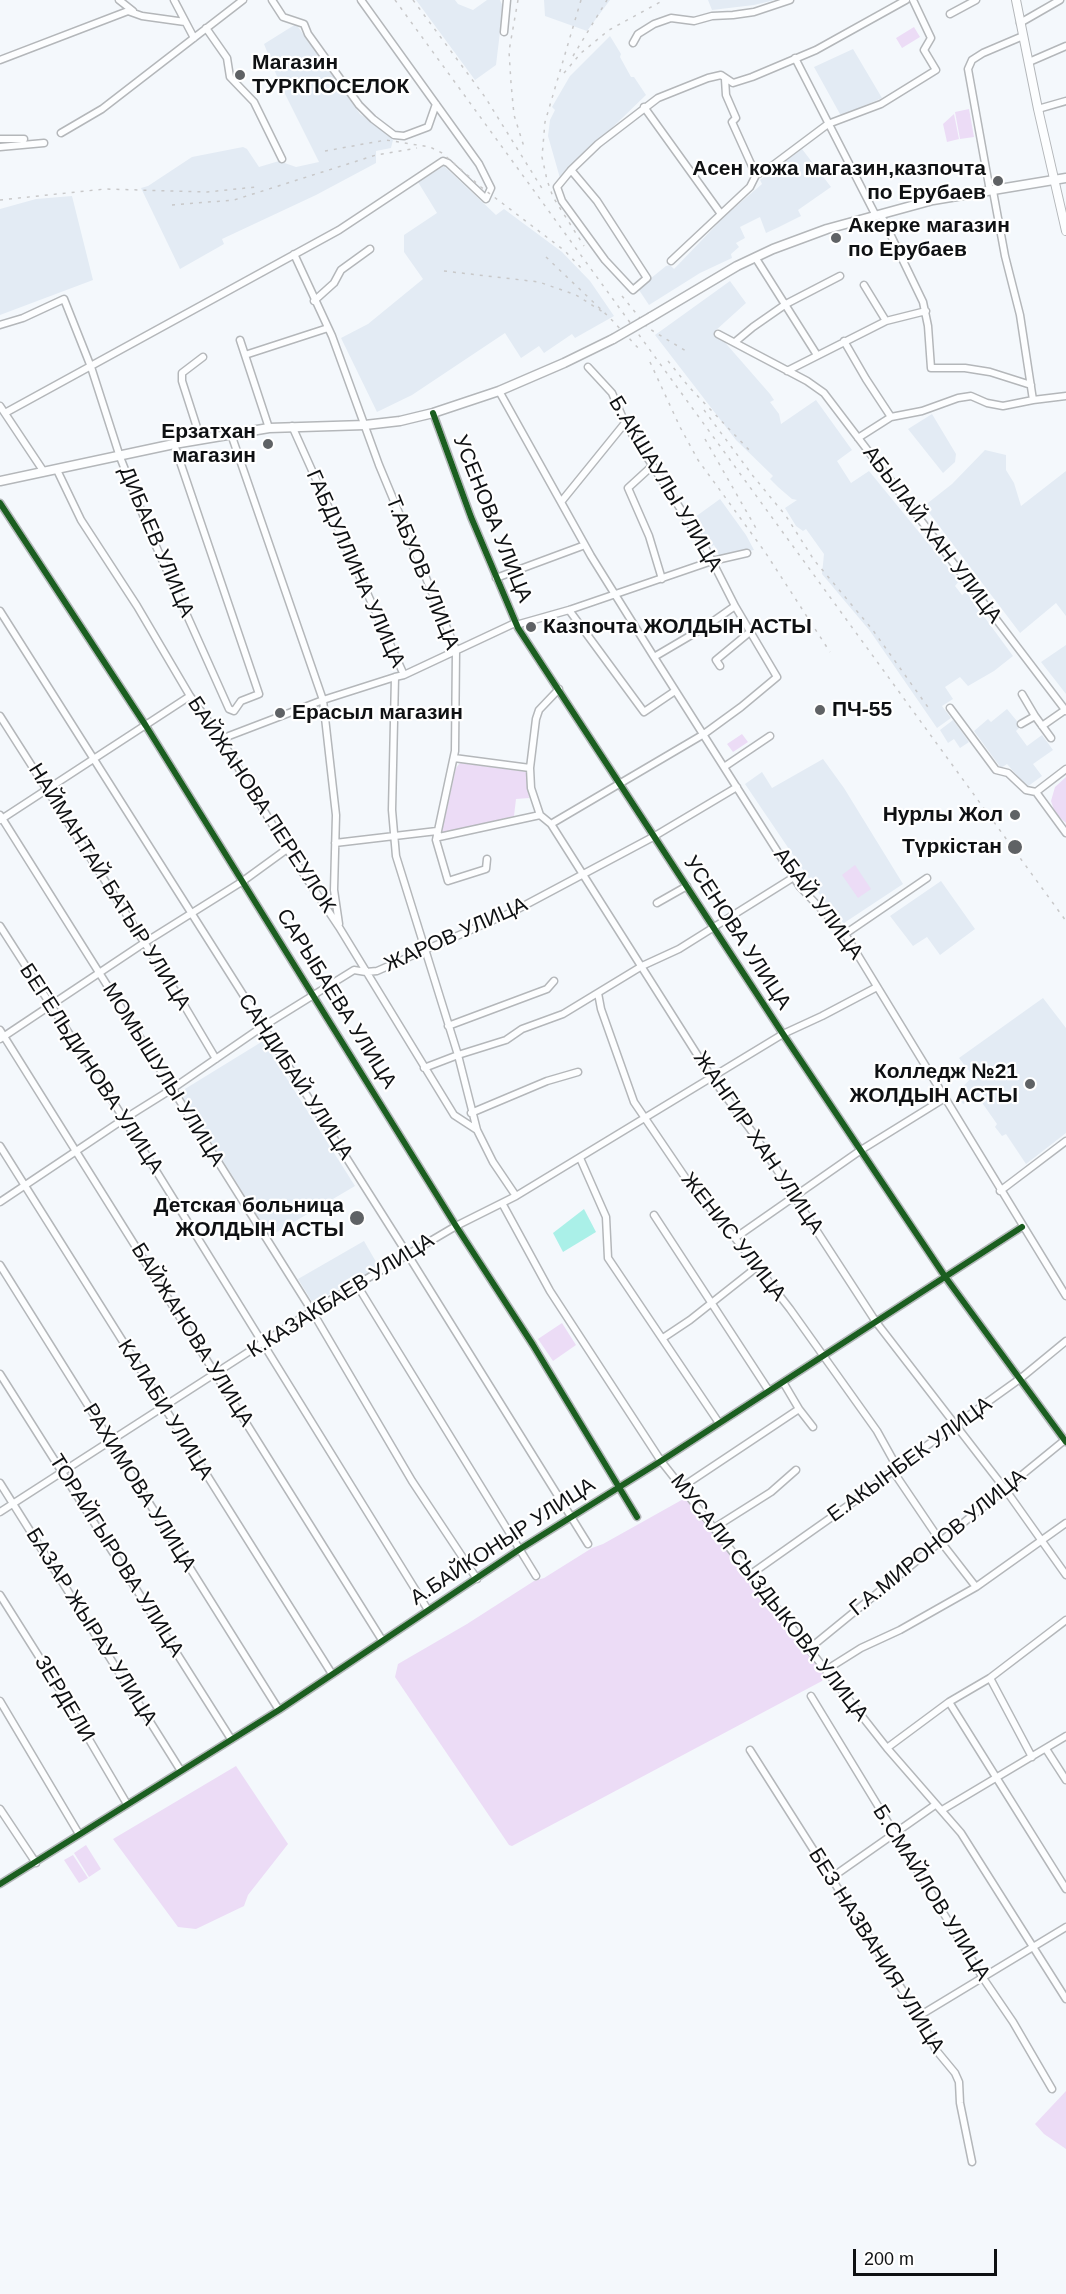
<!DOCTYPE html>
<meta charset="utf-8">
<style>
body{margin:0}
#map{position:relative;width:1066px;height:2294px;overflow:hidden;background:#f4f8fc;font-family:Arial,sans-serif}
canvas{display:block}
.scale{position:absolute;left:853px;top:2249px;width:144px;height:27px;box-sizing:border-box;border:3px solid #0f1113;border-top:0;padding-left:8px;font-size:18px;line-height:21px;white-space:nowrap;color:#0f1113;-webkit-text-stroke:4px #fff;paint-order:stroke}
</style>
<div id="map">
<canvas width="1066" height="2294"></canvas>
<div class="scale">200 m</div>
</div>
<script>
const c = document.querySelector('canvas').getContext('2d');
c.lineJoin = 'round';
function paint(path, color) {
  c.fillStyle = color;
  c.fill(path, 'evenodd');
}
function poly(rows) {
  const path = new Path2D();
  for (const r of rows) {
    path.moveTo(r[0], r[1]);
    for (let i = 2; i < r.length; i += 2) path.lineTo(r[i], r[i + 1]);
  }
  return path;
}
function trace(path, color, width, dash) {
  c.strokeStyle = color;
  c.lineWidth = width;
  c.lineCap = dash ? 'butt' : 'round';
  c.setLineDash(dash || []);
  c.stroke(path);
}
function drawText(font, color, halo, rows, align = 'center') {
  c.font = font + ' Arial,sans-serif';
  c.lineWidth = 4.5;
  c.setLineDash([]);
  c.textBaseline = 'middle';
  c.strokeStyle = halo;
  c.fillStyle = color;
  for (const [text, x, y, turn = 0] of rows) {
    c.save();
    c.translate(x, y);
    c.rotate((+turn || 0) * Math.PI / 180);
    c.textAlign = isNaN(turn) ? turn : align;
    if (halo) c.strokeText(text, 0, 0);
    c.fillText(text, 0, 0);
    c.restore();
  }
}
paint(poly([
 [416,0,455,0,458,4,473,10,487,0,500,0,503,7,496,65,475,80],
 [544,0,610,0,587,31,545,16],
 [708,0,775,0,754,5,712,10],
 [296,24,360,114,386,131,393,140,391,148,376,151,376,163,316,195,222,239,224,244,180,269,141,188,148,186,192,157,243,147,247,149,259,167,279,161,296,167,319,162,280,84,264,44],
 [610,36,621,54,620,57,631,77,634,77,646,95,560,178,548,136,550,120,555,110,552,107,570,76],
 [853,49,882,98,843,115,840,114,814,67],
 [802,149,831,187,798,210,801,216,779,227,766,233,760,217,740,227,745,238,736,243,739,247,731,254,732,258,700,273,649,305,639,290,640,287,666,266,670,265,674,269,727,214,762,184,760,180],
 [444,166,496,215,504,209,562,252,590,281,614,316,575,338,572,334,544,353,539,346,521,358,505,333,412,395,377,412,341,338,368,324,423,279,404,252,404,235,437,213,418,182],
 [72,196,93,280,0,315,0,209,36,199],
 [730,281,746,303,715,331,770,394,774,400,770,402,779,414,781,424,816,400,852,450,837,461,851,483,869,471,959,581,955,586,962,595,966,592,1013,656,994,671,968,686,960,677,945,687,953,699,942,706,951,718,937,728,870,631,822,574,824,554,806,529,803,531,796,526,785,508,797,500,792,499,778,487,770,479,773,476,736,440,655,335],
 [932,414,956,454,955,462,943,473,908,429],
 [985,450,1006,455,1006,470,1014,483,1021,506,1066,471,1066,616,1056,603,1020,633,924,506,952,484],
 [720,499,746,535,754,550,720,557,714,545,712,546,704,540,691,520],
 [1066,645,1066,694,1041,662],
 [1007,709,1021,726,1016,731,1027,746,1042,735,1053,750,1033,764,1042,776,1027,787,1007,764,1001,768,974,731,988,719,991,722],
 [953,720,969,742,960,748,954,739,948,743,940,730],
 [823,759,844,788,903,884,844,923,833,914,745,784,762,772,772,788],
 [941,881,975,929,940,955,927,937,913,946,890,916],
 [1043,998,1066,1028,1066,1133,1026,1164,1006,1134,1002,1136,995,1127,997,1124,978,1097,963,1104,956,1094,973,1076,959,1058],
 [263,1041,355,1186,270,1236,180,1092],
 [364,1241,379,1267,313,1303,298,1279]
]), '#e3ebf4');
paint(poly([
 [914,27,920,37,902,48,896,38],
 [969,109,974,137,960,139,955,112],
 [954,114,959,139,947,142,943,124],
 [742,734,748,742,733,752,727,744],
 [460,763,527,772,529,798,516,799,514,816,445,833,442,831,456,768],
 [1066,777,1066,823,1055,813,1051,801,1055,787],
 [855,865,871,889,858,898,842,875],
 [562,1323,576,1345,553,1361,538,1339],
 [687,1497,825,1675,822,1681,512,1846,509,1845,395,1677,398,1664,467,1624,534,1581,544,1578,592,1548,603,1544],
 [236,1766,288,1844,248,1895,244,1906,196,1929,178,1927,113,1839],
 [86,1845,101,1869,89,1877,74,1853],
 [73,1855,88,1878,79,1883,64,1860],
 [1066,2091,1066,2149,1044,2134,1035,2124]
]), '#ecdcf6');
paint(poly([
 [584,1209,596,1232,563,1252,553,1233]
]), '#aaf0e8');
const minor = poly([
 [119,0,133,11],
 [174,0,194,38],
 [272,0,283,17,304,24,308,34,359,105,373,119,394,135,404,136,428,127,436,104],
 [950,14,976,0],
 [1020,23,1060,0],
 [206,28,227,58,230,77,254,102,282,159],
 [504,32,507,0],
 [633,43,638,34,654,24,671,18,694,21,712,16,733,15,754,12,790,0],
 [795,58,876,216],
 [0,60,128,11,142,16,185,22],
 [1029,62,1066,46],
 [725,79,726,95,736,118,732,122,756,175],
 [644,107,721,214],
 [1038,109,1066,101],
 [61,133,102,109,243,0],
 [0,139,24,139],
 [0,147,44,143],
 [571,170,597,201,647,278,633,290,605,260,562,201,557,187,571,170,598,144,658,98,708,78,721,75,733,83,752,77,816,50,906,0],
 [990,191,968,69,972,60,983,53,1023,36],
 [993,191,1005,256,1020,315,1033,400],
 [881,215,923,302,928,326,931,368,965,368,990,372,1031,385],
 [294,254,332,336,379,465,456,650,455,751,436,840,448,881,486,869,487,859],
 [755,257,817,355],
 [671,261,750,187,756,175,768,169,828,124,881,104,936,70,924,50,931,38,913,0],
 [864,285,886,321],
 [314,301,334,283,341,270,370,249],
 [0,325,23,318,64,299,91,367,120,457,151,535,229,709,234,711,241,701,259,694,174,444],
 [718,334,807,381,824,393,1066,711],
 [240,340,269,428],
 [844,341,866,379,891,417],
 [735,342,753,327,786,304,840,276],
 [245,355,328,328],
 [787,371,886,321,926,311],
 [499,391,591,556,654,657,800,887,845,934,1066,1296],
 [0,406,44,472],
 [5,413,339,230,443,161,448,163,486,199,491,188,479,164,361,0],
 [433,413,471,517,518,628,783,1034,946,1278,1066,1442],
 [292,426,404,675,395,677,392,810,396,856,458,1055,477,1130,493,1162,516,1196],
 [231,434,323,700,336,815,334,890,339,924],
 [858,438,891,417,922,411,958,398,971,396,987,403,1003,406,1033,400,1066,396],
 [201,440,182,381,182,373,203,357],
 [652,466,628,488,649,536,662,579],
 [57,470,81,520,137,606,190,696,221,739,287,849,339,927,454,1115,477,1130],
 [561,502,625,423],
 [0,503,146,726,456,1226,533,1345,637,1517],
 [496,578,585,545],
 [569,610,644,712,675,691],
 [0,611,408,1255,588,1544],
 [516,625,569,610,712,561,747,553],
 [654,657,705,627,735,606],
 [720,666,716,660,751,631],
 [404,675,515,623],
 [559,689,539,710,536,719,530,768,531,788,540,815,551,824,712,1078,753,1133,876,1322,1005,1489,1066,1575],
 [1022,694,1035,716],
 [950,708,996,770,1008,773,1026,790,1036,792],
 [0,716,181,1000,216,1059],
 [1021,724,1035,716,1051,738],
 [1042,726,1065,710],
 [221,739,323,700,395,677],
 [454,758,530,768],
 [724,767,770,736],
 [1066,769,1036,792,1066,833],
 [0,815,312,1311,412,1481,477,1579],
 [0,820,190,696],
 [551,824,704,734,741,707,777,677,735,606,705,547,625,423,612,393,588,367],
 [335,843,437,831,439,837,540,815],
 [657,903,687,886],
 [0,926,124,1119,428,1610],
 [845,934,927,878],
 [598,993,601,1009,634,1102,689,1183,735,1238,790,1309,877,1431,897,1467],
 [448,1026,547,989,554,981],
 [0,1030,382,1640],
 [0,1039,144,943,243,881,287,849],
 [424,1068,458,1055,506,1040,522,1029,563,1014,642,966,679,949,794,877],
 [471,1113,547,1081,578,1072],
 [0,1146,332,1674],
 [580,1158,606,1217,608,1258,719,1423],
 [1000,1191,1066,1141],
 [0,1202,124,1119,172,1089,262,1027,354,970,366,972,377,971,514,911,653,837,737,787],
 [502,1203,550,1291,661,1461,887,1748,961,1833,1066,1999],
 [654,1215,769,1391],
 [735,1238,861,1150,945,1098],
 [0,1265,279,1710],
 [357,1285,536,1576],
 [663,1338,690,1320,757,1267],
 [0,1374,231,1739],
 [783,1382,799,1409,813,1427],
 [893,1471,941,1542,976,1587],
 [0,1483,181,1771],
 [682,1487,799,1409],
 [0,1512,312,1311,456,1226,516,1196,783,1034,822,1016,877,987],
 [714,1528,771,1492,796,1470],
 [751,1574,863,1495,897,1467,1021,1378,1066,1341],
 [0,1595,60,1690,127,1804],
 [810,1648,1066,1439],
 [826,1670,861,1648,900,1630,976,1587,1066,1523],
 [990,1678,1032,1757],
 [811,1696,983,1978,1013,2022,1052,2089],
 [0,1701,79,1834],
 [949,1702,1066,1889],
 [887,1748,949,1702,990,1678,1066,1620],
 [1046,1749,1066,1780],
 [750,1750,919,2016,936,2050,955,2073,959,2082,960,2103,972,2162],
 [0,1809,36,1863],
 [942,1810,1066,1736],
 [831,1878,935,1805],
 [0,1884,279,1710,520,1549,661,1461,1022,1227],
 [919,2016,1066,1927]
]);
const tertiary = poly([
 [1016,0,1038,109,1066,231]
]);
const secondary = poly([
 [651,317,737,266,773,249,827,229,933,200,1066,178],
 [0,481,174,444,269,428,365,425,400,421,433,413,499,391,564,363,613,339]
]);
trace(minor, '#b4b7ba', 9);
trace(tertiary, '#b4b7ba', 10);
trace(secondary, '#b4b7ba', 11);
trace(minor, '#fdfeff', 6);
trace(tertiary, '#fdfeff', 8);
trace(secondary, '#fdfeff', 8);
trace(poly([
 [395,0,1066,921],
 [413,0,485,97,543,190],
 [518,0,509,51,511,83,514,115,525,150],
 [581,0,545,122,542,157,547,180,553,197,584,246],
 [573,56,607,0],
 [564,73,581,53,609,30,664,0],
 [325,151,386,140,430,147,442,153,481,187,565,251,583,270],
 [0,200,105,189,207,192,256,187],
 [172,205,234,200,376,155,417,148],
 [546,257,610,318,640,350],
 [444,271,539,282,576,295,603,312],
 [622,296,648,328,686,351],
 [668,361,689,387,752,453],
 [650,362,680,427,698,460,765,552,830,652],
 [704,410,753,476,786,516,814,560,872,629,930,710],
 [705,439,757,530]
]), '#c8c8c9', 1.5, [3, 6]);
const secondaryBridge = poly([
 [613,339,651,317]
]);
trace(secondaryBridge, '#b4b7ba', 11, []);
trace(secondaryBridge, '#fdfeff', 8);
trace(poly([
 [433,413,471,517,518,628,783,1034,946,1278,1066,1442],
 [0,503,146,726,456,1226,533,1345,637,1517],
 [0,1884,279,1710,520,1549,661,1461,1022,1227]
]), '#1b5e20', 6);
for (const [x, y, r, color] of [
 [240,75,6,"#5f6265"],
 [998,181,6,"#5f6265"],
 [836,238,6,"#5f6265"],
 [268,444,6,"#5f6265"],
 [531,627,6,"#5f6265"],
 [820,710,6,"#5f6265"],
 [280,713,6,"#5f6265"],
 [1015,815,6,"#5f6265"],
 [1015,847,8,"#5f6265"],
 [1030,1084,6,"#5f6265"],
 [357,1218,8,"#5f6265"]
]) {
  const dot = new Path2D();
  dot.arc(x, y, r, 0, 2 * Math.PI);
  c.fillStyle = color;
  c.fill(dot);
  trace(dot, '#fff', 2);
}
drawText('bold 21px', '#0f1113', '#fff', [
 ["Магазин",252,63,"left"],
 ["ТУРКПОСЕЛОК",252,87,"left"],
 ["Асен кожа магазин,казпочта",986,169],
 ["по Ерубаев",986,193],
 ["Акерке магазин",848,226,"left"],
 ["по Ерубаев",848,250,"left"],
 ["Ерзатхан",256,432],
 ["магазин",256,456],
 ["Казпочта ЖОЛДЫН АСТЫ",543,627,"left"],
 ["ПЧ-55",832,710,"left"],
 ["Ерасыл магазин",292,713,"left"],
 ["Нурлы Жол",1003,815],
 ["Түркістан",1002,847],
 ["Колледж №21",1018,1072],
 ["ЖОЛДЫН АСТЫ",1018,1096],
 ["Детская больница",344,1206],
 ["ЖОЛДЫН АСТЫ",344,1230]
], 'right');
drawText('21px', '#0f1113', '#fff', [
 ["Б.АКШАУЛЫ УЛИЦА",665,484,59],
 ["УСЕНОВА УЛИЦА",492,519,68],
 ["АБЫЛАЙ ХАН УЛИЦА",932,535,53],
 ["ДИБАЕВ УЛИЦА",156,542,67],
 ["ГАБДУЛЛИНА УЛИЦА",355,569,66],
 ["Т.АБУОВ УЛИЦА",422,573,68],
 ["БАЙЖАНОВА ПЕРЕУЛОК",261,805,57],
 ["НАЙМАНТАЙ БАТЫР УЛИЦА",109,887,58],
 ["АБАЙ УЛИЦА",818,904,53],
 ["УСЕНОВА УЛИЦА",737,933,57],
 ["ЖАРОВ УЛИЦА",456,935,-24],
 ["САРЫБАЕВА УЛИЦА",336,999,58],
 ["БЕГЕЛЬДИНОВА УЛИЦА",91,1069,57],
 ["МОМЫШУЛЫ УЛИЦА",163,1075,58],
 ["САНДИБАЙ УЛИЦА",295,1077,57],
 ["ЖАНГИР ХАН УЛИЦА",758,1143,56],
 ["ЖЕНИС УЛИЦА",733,1237,52],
 ["К.КАЗАКБАЕВ УЛИЦА",341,1296,-32],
 ["БАЙЖАНОВА УЛИЦА",192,1335,58],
 ["КАЛАБИ УЛИЦА",165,1410,58],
 ["Е.АКЫНБЕК УЛИЦА",910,1460,-36],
 ["РАХИМОВА УЛИЦА",139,1488,58],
 ["А.БАЙКОНЫР УЛИЦА",503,1542,-33],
 ["Г.А.МИРОНОВ УЛИЦА",938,1543,-39],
 ["ТОРАЙГЫРОВА УЛИЦА",116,1556,58],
 ["МУСАЛИ СЫЗДЫКОВА УЛИЦА",769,1598,52],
 ["БАЗАР ЖЫРАУ УЛИЦА",91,1627,58],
 ["ЗЕРДЕЛИ",64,1699,59],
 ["Б.СМАЙЛОВ УЛИЦА",931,1893,58],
 ["БЕЗ НАЗВАНИЯ УЛИЦА",876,1951,58]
]);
</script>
